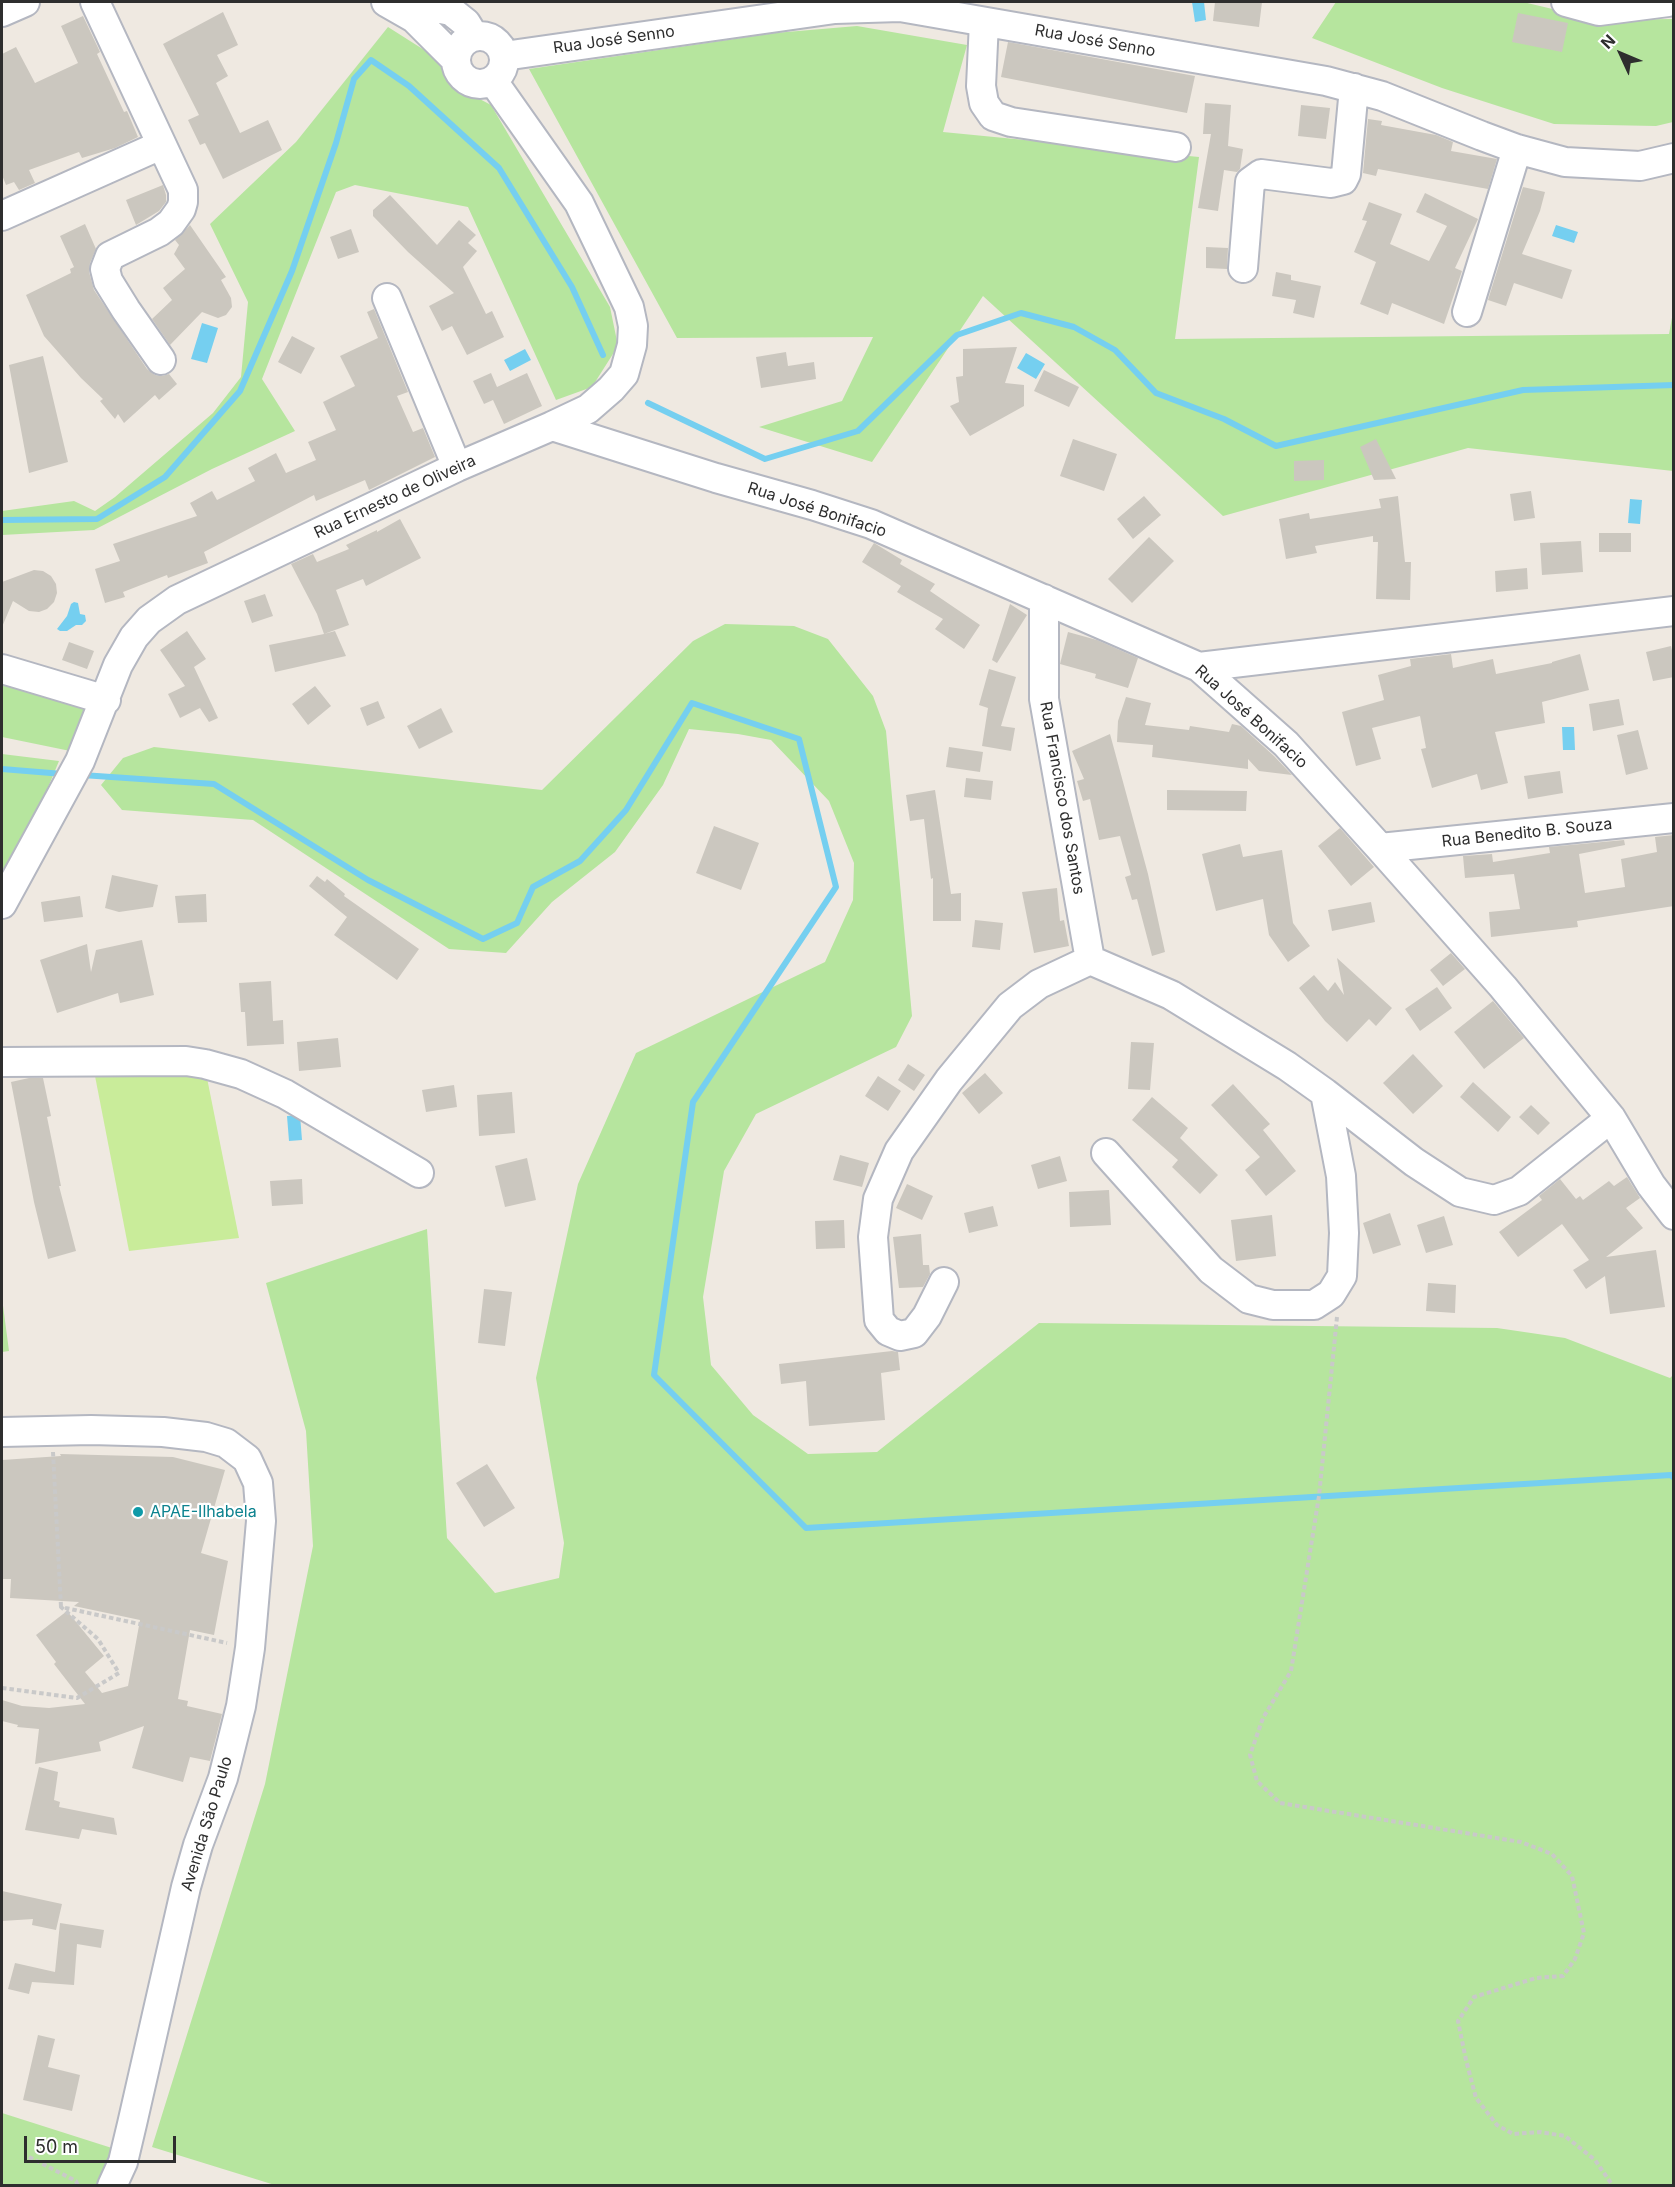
<!DOCTYPE html>
<meta charset="utf-8">
<style>
body{margin:0}
#map{position:relative;width:1675px;height:2187px;overflow:hidden;background:#efe9e1;font-family:Inter,sans-serif}
canvas{display:block}
.frame{position:absolute;inset:0;border:3px solid #2e2e2e;pointer-events:none}
.north{position:absolute;left:1591px;top:24px;width:60px;height:60px;-webkit-text-stroke:4px #fff;paint-order:stroke;rotate:314deg;font-size:16px;font-weight:700;line-height:24px;text-align:center;color:#2e2e2e}
.north::after{content:'';display:block;margin:auto;width:21px;height:27px;background:#2e2e2e;clip-path:polygon(50% 0,100% 100%,50% 72%,0 100%)}
.scale{position:absolute;left:24px;top:2136px;width:152px;height:27px;box-sizing:border-box;border:3px solid #2e2e2e;border-top:0;padding-left:8px;font-size:18px;line-height:21px;white-space:nowrap;color:#2e2e2e;-webkit-text-stroke:4px #fff;paint-order:stroke}
</style>
<div id="map">
<canvas width="1675" height="2187"></canvas>
<div class="frame"></div>
<div class="north">N</div>
<div class="scale">50 m</div>
</div>
<script>
const c = document.querySelector('canvas').getContext('2d');
c.lineJoin = 'round';
function paint(path, color) {
  c.fillStyle = color;
  c.fill(path, 'evenodd');
}
function poly(rows) {
  const path = new Path2D();
  for (const r of rows) {
    if (r.length === 3) {
      path.moveTo(r[0] + r[2], r[1]);
      path.arc(r[0], r[1], r[2], 0, 2 * Math.PI);
      continue;
    }
    path.moveTo(r[0], r[1]);
    for (let i = 2; i < r.length; i += 2) path.lineTo(r[i], r[i + 1]);
  }
  return path;
}
function trace(path, color, width, dash) {
  c.strokeStyle = color;
  c.lineWidth = width;
  c.lineCap = dash ? 'butt' : 'round';
  c.setLineDash(dash || []);
  c.stroke(path);
}
function drawText(font, color, halo, rows, align = 'center') {
  c.font = font + ' Inter,sans-serif';
  c.lineWidth = 4.5;
  c.setLineDash([]);
  c.textBaseline = 'middle';
  c.strokeStyle = halo;
  c.fillStyle = color;
  for (const [text, x, y, turn = 0] of rows) {
    c.save();
    c.translate(x, y);
    c.rotate((+turn || 0) * Math.PI / 180);
    c.textAlign = isNaN(turn) ? turn : align;
    if (halo) c.strokeText(text, 0, 0);
    c.fillText(text, 0, 0);
    c.restore();
  }
}
paint(poly([
 [1336,2,1523,2,1599,20,1673,19,1673,122,1656,126,1554,124,1442,88,1312,38],
 [857,26,967,45,943,132,1199,157,1175,339,1669,334,1673,312,1673,471,1468,448,1223,516,983,296,872,462,759,427,842,401,873,337,677,338,529,69,775,33],
 [388,27,440,60,457,87,491,105,610,307,618,346,592,387,556,400,468,207,355,185,336,192,262,379,295,431,212,469,94,530,2,535,2,511,74,501,95,511,115,497,213,413,241,377,248,302,210,224,296,142],
 [725,624,794,626,828,639,873,696,886,731,912,1016,896,1047,756,1114,724,1171,703,1297,711,1365,753,1415,808,1454,877,1452,1039,1323,1497,1328,1565,1338,1670,1378,1673,1375,1673,2185,278,2186,152,2147,265,1784,313,1546,306,1431,266,1283,427,1229,447,1538,495,1593,559,1578,564,1543,536,1378,578,1184,636,1053,825,962,853,900,854,863,829,801,771,740,738,734,689,729,663,785,615,852,552,902,506,953,449,949,253,820,122,810,101,785,123,758,154,747,542,790,693,641],
 [2,677,98,703,80,753,2,737],
 [2,754,59,761,27,838,2,887],
 [2,1298,9,1351,2,1352],
 [2,2113,115,2149,100,2185,2,2186]
]), '#b6e59e');
paint(poly([
 [206,1073,239,1238,129,1251,95,1076]
]), '#c9ec9a');
paint(poly([
 [1192,2,1204,2,1206,20,1195,22],
 [1556,225,1578,232,1574,243,1552,236],
 [202,323,218,328,207,363,191,359],
 [525,349,531,360,510,371,504,360],
 [1026,353,1045,364,1036,379,1017,368],
 [1630,499,1642,500,1640,524,1628,523],
 [74,602,78,603,80,614,85,615,86,621,82,625,76,625,67,631,60,631,57,629,67,616,71,604],
 [1562,727,1574,727,1575,750,1563,750],
 [300,1115,302,1140,289,1141,287,1116]
]), '#75cff0');
trace(poly([
 [648,403,765,459,858,431,957,335,1021,313,1074,327,1115,350,1156,393,1224,419,1276,446,1523,390,1674,385],
 [2,520,97,519,165,477,240,391,292,271,336,143,354,79,371,60,409,86,499,168,572,287,603,355],
 [2,769,63,774],
 [82,775,214,784,368,880,483,939,517,923,533,887,580,861,626,810,692,703,799,739,836,887,693,1102,654,1375,806,1528,1671,1475,1674,1478]
]), '#75cff0', 6);
paint(poly([
 [1215,2,1262,2,1259,27,1213,21],
 [223,12,238,45,217,55,228,76,216,83,240,133,268,120,282,150,223,179,205,143,200,145,188,120,199,115,163,44],
 [1518,13,1568,23,1562,52,1512,42],
 [83,16,100,52,97,54,124,112,127,111,138,137,115,148,82,158,79,152,29,170,35,183,19,190,14,182,6,185,2,175,2,54,16,47,35,83,78,63,61,26],
 [1008,42,1195,76,1187,113,1001,77],
 [1205,103,1231,105,1228,146,1243,149,1240,169,1237,172,1224,170,1218,211,1198,208,1211,134,1203,134],
 [1301,105,1330,108,1326,139,1298,136],
 [1368,119,1382,121,1381,125,1436,135,1453,142,1451,151,1497,159,1488,189,1378,169,1376,176,1363,173],
 [163,185,166,195,166,202,159,211,136,225,126,200],
 [1523,187,1545,192,1540,211,1522,254,1572,270,1562,299,1514,283,1506,306,1488,300],
 [1425,193,1478,219,1455,268,1462,271,1444,324,1392,303,1388,315,1360,304,1376,262,1354,252,1367,221,1362,220,1369,202,1402,214,1390,244,1429,261,1447,226,1416,212],
 [390,195,437,245,459,220,476,235,468,243,477,251,463,267,486,314,492,311,504,337,467,355,452,326,442,331,429,306,454,293,408,252,373,216,373,210],
 [85,224,96,249,90,263,89,272,94,290,147,369,155,375,162,376,169,374,177,384,159,400,155,395,124,423,118,414,115,419,100,401,103,399,81,378,44,336,26,295,71,273,70,269,74,267,60,236],
 [190,225,226,277,221,280,231,298,232,307,226,315,218,318,202,312,170,345,152,319,172,300,163,288,185,269,174,254,179,245,175,240],
 [351,229,359,252,338,259,330,237],
 [1206,247,1228,248,1227,269,1206,268],
 [1276,272,1291,275,1291,280,1321,286,1314,318,1293,313,1296,300,1272,296],
 [374,309,408,392,397,396,413,432,423,428,435,457,369,490,365,480,316,501,314,495,204,552,208,563,168,578,167,575,123,592,125,597,105,603,95,569,120,561,113,544,197,516,190,503,212,491,217,500,255,481,248,468,276,453,286,473,316,460,308,442,336,430,323,402,355,386,340,356,378,338,367,312],
 [292,336,315,348,301,374,278,362],
 [1017,347,1005,383,1024,385,1024,406,970,436,950,406,959,402,956,377,963,376,963,349],
 [786,352,788,366,814,362,816,379,761,388,756,357],
 [43,356,68,462,29,473,9,365],
 [1044,370,1079,387,1069,407,1034,391],
 [491,373,497,387,527,373,542,406,504,424,493,400,484,404,473,381],
 [1073,439,1117,454,1104,491,1060,476],
 [1376,439,1396,479,1374,480,1360,447],
 [1324,460,1324,480,1294,481,1294,461],
 [1531,491,1535,518,1514,521,1510,494],
 [1144,496,1161,515,1133,539,1117,519],
 [1398,496,1405,562,1411,562,1410,600,1376,599,1378,542,1373,542,1373,536,1315,546,1317,553,1286,559,1279,519,1309,513,1310,519,1381,508,1379,499],
 [400,519,421,558,366,586,363,579,336,590,349,625,324,634,335,631,346,656,275,672,269,645,324,634,317,614,291,564,313,554,317,562,349,549,346,545,377,530,377,532],
 [1599,533,1631,533,1631,552,1599,552],
 [1149,537,1174,561,1132,603,1108,579],
 [1581,541,1583,572,1542,575,1540,543],
 [874,543,902,560,900,564,935,584,930,591,980,625,964,649,935,629,943,619,897,592,901,586,862,562],
 [1527,568,1528,589,1496,592,1495,571],
 [34,570,43,571,51,576,56,584,57,593,54,602,47,609,39,612,29,611,13,601,2,627,2,582],
 [265,594,273,616,252,623,244,601],
 [1010,604,1027,615,997,663,992,660],
 [187,631,206,659,194,667,218,718,209,722,200,708,180,718,168,694,185,686,160,650],
 [1068,632,1097,640,1138,658,1128,688,1095,678,1096,674,1060,664],
 [69,642,94,651,87,669,62,660],
 [1671,646,1674,659,1674,677,1653,681,1646,652],
 [1451,654,1453,668,1493,659,1496,674,1552,663,1552,662,1580,654,1589,690,1542,702,1545,723,1495,732,1508,783,1481,790,1477,774,1432,788,1421,749,1426,748,1420,716,1372,728,1381,759,1356,766,1342,712,1384,700,1378,675,1411,666,1410,659],
 [989,669,1016,677,1001,726,1015,728,1011,751,982,746,988,708,979,705],
 [315,686,331,706,308,725,292,704],
 [1126,697,1151,703,1145,725,1189,730,1190,726,1229,732,1232,724,1241,726,1274,756,1292,775,1259,771,1248,759,1248,769,1152,757,1153,745,1117,742,1118,721],
 [1619,699,1624,725,1593,731,1589,704],
 [378,701,385,718,367,726,360,708],
 [441,708,453,732,419,749,407,726],
 [1638,730,1648,769,1626,775,1617,735],
 [1110,734,1148,874,1165,952,1152,956,1137,899,1132,900,1125,877,1131,875,1120,836,1099,840,1090,799,1083,801,1077,781,1084,779,1072,751],
 [949,747,983,752,980,772,946,767],
 [1560,771,1563,793,1528,799,1524,776],
 [966,778,993,781,991,800,964,797],
 [935,790,951,894,961,893,961,921,933,921,933,878,931,879,924,819,910,821,906,795],
 [1167,790,1247,791,1246,811,1167,810],
 [714,826,759,843,741,890,696,873],
 [1340,828,1374,867,1351,886,1318,846],
 [1674,835,1674,906,1577,921,1578,927,1491,937,1489,912,1520,909,1514,874,1465,878,1463,856,1492,854,1493,862,1550,853,1549,847,1624,840,1625,845,1579,854,1585,893,1625,887,1621,859,1657,852,1655,837],
 [1240,844,1243,857,1282,850,1293,923,1310,946,1288,962,1269,935,1263,899,1216,911,1202,854],
 [112,875,158,885,153,907,119,912,105,908],
 [317,876,325,882,327,879,345,894,344,896,419,949,397,980,334,935,347,917,309,886],
 [1057,888,1060,921,1064,920,1069,946,1034,953,1022,892],
 [206,894,207,922,178,923,175,896],
 [80,896,83,917,44,922,41,902],
 [1371,902,1375,922,1332,931,1328,910],
 [975,920,1003,923,1000,950,972,947],
 [142,940,154,995,120,1003,118,993,57,1013,40,960,87,944,91,972,96,950],
 [1451,953,1465,969,1443,986,1430,970],
 [1337,958,1392,1008,1376,1026,1369,1019,1347,1042,1325,1021,1299,988,1314,975,1328,991,1335,982,1344,995],
 [271,981,273,1021,283,1020,284,1044,247,1046,245,1012,241,1012,239,983],
 [1437,987,1452,1008,1420,1031,1405,1009],
 [1493,1001,1524,1038,1484,1069,1454,1032],
 [338,1038,341,1067,299,1071,297,1042],
 [1131,1042,1154,1043,1150,1090,1128,1089],
 [1413,1054,1443,1086,1413,1114,1383,1083],
 [908,1064,925,1075,914,1091,898,1080],
 [985,1073,1003,1093,979,1114,962,1093],
 [878,1076,901,1091,888,1111,865,1096],
 [29,1078,43,1078,51,1116,47,1117,61,1186,59,1186,76,1251,48,1259,34,1202,11,1082],
 [1473,1082,1511,1117,1498,1132,1460,1097],
 [1233,1084,1270,1124,1263,1130,1296,1171,1266,1196,1245,1170,1260,1157,1211,1105],
 [454,1085,457,1107,426,1112,422,1090],
 [512,1092,515,1133,479,1136,477,1095],
 [1152,1097,1188,1128,1180,1138,1218,1175,1200,1194,1172,1167,1178,1160,1132,1120],
 [1531,1105,1550,1123,1538,1135,1519,1117],
 [840,1155,869,1163,862,1187,833,1180],
 [1060,1156,1067,1181,1038,1189,1031,1165],
 [527,1158,536,1200,505,1207,495,1166],
 [1627,1177,1640,1198,1626,1208,1643,1228,1606,1257,1656,1250,1665,1307,1610,1314,1605,1276,1586,1289,1573,1270,1589,1260,1562,1224,1518,1257,1499,1232,1542,1200,1539,1196,1560,1179,1576,1199,1580,1196,1583,1200,1609,1181,1614,1186],
 [302,1179,303,1204,272,1206,270,1181],
 [907,1184,933,1196,922,1220,896,1208],
 [1109,1190,1111,1225,1070,1227,1069,1192],
 [993,1206,998,1226,969,1233,964,1213],
 [1390,1213,1401,1245,1373,1254,1363,1223],
 [1272,1215,1276,1256,1236,1261,1231,1220],
 [1444,1216,1453,1245,1426,1253,1417,1225],
 [844,1220,845,1248,816,1249,815,1221],
 [921,1234,923,1265,929,1265,930,1274,923,1287,899,1288,893,1237],
 [1428,1283,1456,1285,1455,1313,1426,1311],
 [484,1289,512,1292,505,1346,478,1343],
 [892,1351,898,1352,900,1370,881,1373,885,1420,809,1426,806,1381,781,1384,779,1364],
 [60,1454,173,1457,225,1470,201,1553,228,1561,214,1635,190,1630,178,1699,188,1701,187,1706,222,1714,210,1761,190,1757,183,1782,132,1768,144,1726,99,1742,101,1751,35,1764,39,1729,17,1727,18,1725,2,1721,2,1700,22,1706,49,1708,85,1704,54,1664,56,1662,36,1635,67,1611,104,1656,85,1672,102,1693,128,1686,140,1620,74,1606,79,1602,10,1598,11,1579,2,1579,2,1460,61,1456],
 [487,1464,515,1508,484,1527,456,1483],
 [39,1767,58,1772,54,1800,60,1802,59,1807,114,1818,117,1835,82,1829,79,1839,25,1830],
 [2,1891,62,1904,56,1930,32,1925,33,1919,2,1921],
 [60,1923,104,1930,101,1948,77,1944,74,1985,32,1982,29,1994,8,1989,15,1963,55,1972],
 [38,2035,55,2039,48,2067,80,2075,72,2111,23,2100]
]), '#cbc7bf');
const minor = poly([
 [95,2,183,190,183,202,181,209,171,223,159,232,110,256,105,269,108,281,126,310,161,360],
 [386,2,414,18,456,60],
 [406,2,451,11,466,23,474,36],
 [1566,2,1599,11,1668,2],
 [2,12,25,2],
 [984,22,981,86,984,103,993,116,1011,122,1176,147],
 [480,60,24],
 [504,56,835,9,900,7,1326,81,1382,96,1482,136,1517,149,1565,162,1640,166,1674,158],
 [2,216,161,145],
 [1243,268,1250,182,1261,174,1331,183,1343,180,1346,174,1354,88],
 [387,298,457,467],
 [1467,312,1517,149],
 [552,426,716,478,812,505,871,524,1199,667,1286,744,1380,848,1503,987,1611,1118,1651,1185,1674,1215],
 [1044,599,1044,699,1090,960],
 [1199,667,1674,611],
 [2,669,106,700],
 [1380,848,1674,818],
 [2,904,80,761,118,665,134,637,149,620,177,600,457,467,552,426,588,409,611,389,624,374,632,345,633,326,629,307,579,203,493,81],
 [2,1062,186,1061,205,1064,241,1074,285,1094,419,1173],
 [1106,1153,1211,1270,1249,1299,1273,1305,1314,1305,1331,1294,1342,1276,1344,1233,1341,1176,1325,1093],
 [944,1282,927,1316,914,1333,900,1336,888,1331,879,1320,873,1237,878,1199,899,1151,949,1080,1010,1006,1039,984,1090,960,1171,995,1287,1066,1325,1093,1414,1162,1460,1192,1494,1200,1519,1191,1611,1118],
 [2,1432,91,1430,163,1432,206,1437,226,1443,247,1459,258,1483,261,1521,250,1648,241,1706,223,1778,198,1845,186,1887,132,2124,123,2162,112,2186]
]);
trace(minor, '#b4b7c1', 32);
trace(poly([
 [1337,1317,1319,1496,1291,1671,1263,1718,1250,1755,1257,1781,1280,1803,1521,1842,1552,1854,1572,1876,1584,1933,1575,1959,1563,1976,1536,1978,1474,1997,1458,2021,1466,2060,1476,2098,1497,2125,1513,2134,1540,2132,1565,2136,1595,2160,1613,2186],
 [53,1452,61,1607],
 [2,1688,77,1698,119,1673,98,1639,61,1607,227,1643],
 [29,2157,76,2181,78,2186]
]), '#c9c9c9', 4, [4.5, 3]);
trace(minor, '#fff', 28);
for (const [x, y, r, color] of [
 [138,1512,6,"#0f9aa8"]
]) {
  const dot = new Path2D();
  dot.arc(x, y, r, 0, 2 * Math.PI);
  c.fillStyle = color;
  c.fill(dot);
  trace(dot, '#fff', 2);
}
drawText('16px', '#2e2e2e', '#fff', [
 ["Rua José Senno",614,40,-8],
 ["Rua José Senno",1095,41,10],
 ["Rua Ernesto de Oliveira",395,497,-25],
 ["Rua José Bonifacio",817,510,18],
 ["Rua José Bonifacio",1251,717,42],
 ["Rua Francisco dos Santos",1062,798,80],
 ["Rua Benedito B. Souza",1527,833,-6],
 ["Avenida São Paulo",207,1824,-73]
]);
drawText('16px', '#0d838f', '#fff', [
 ["APAE-Ilhabela",150,1512]
], 'left');
</script>
